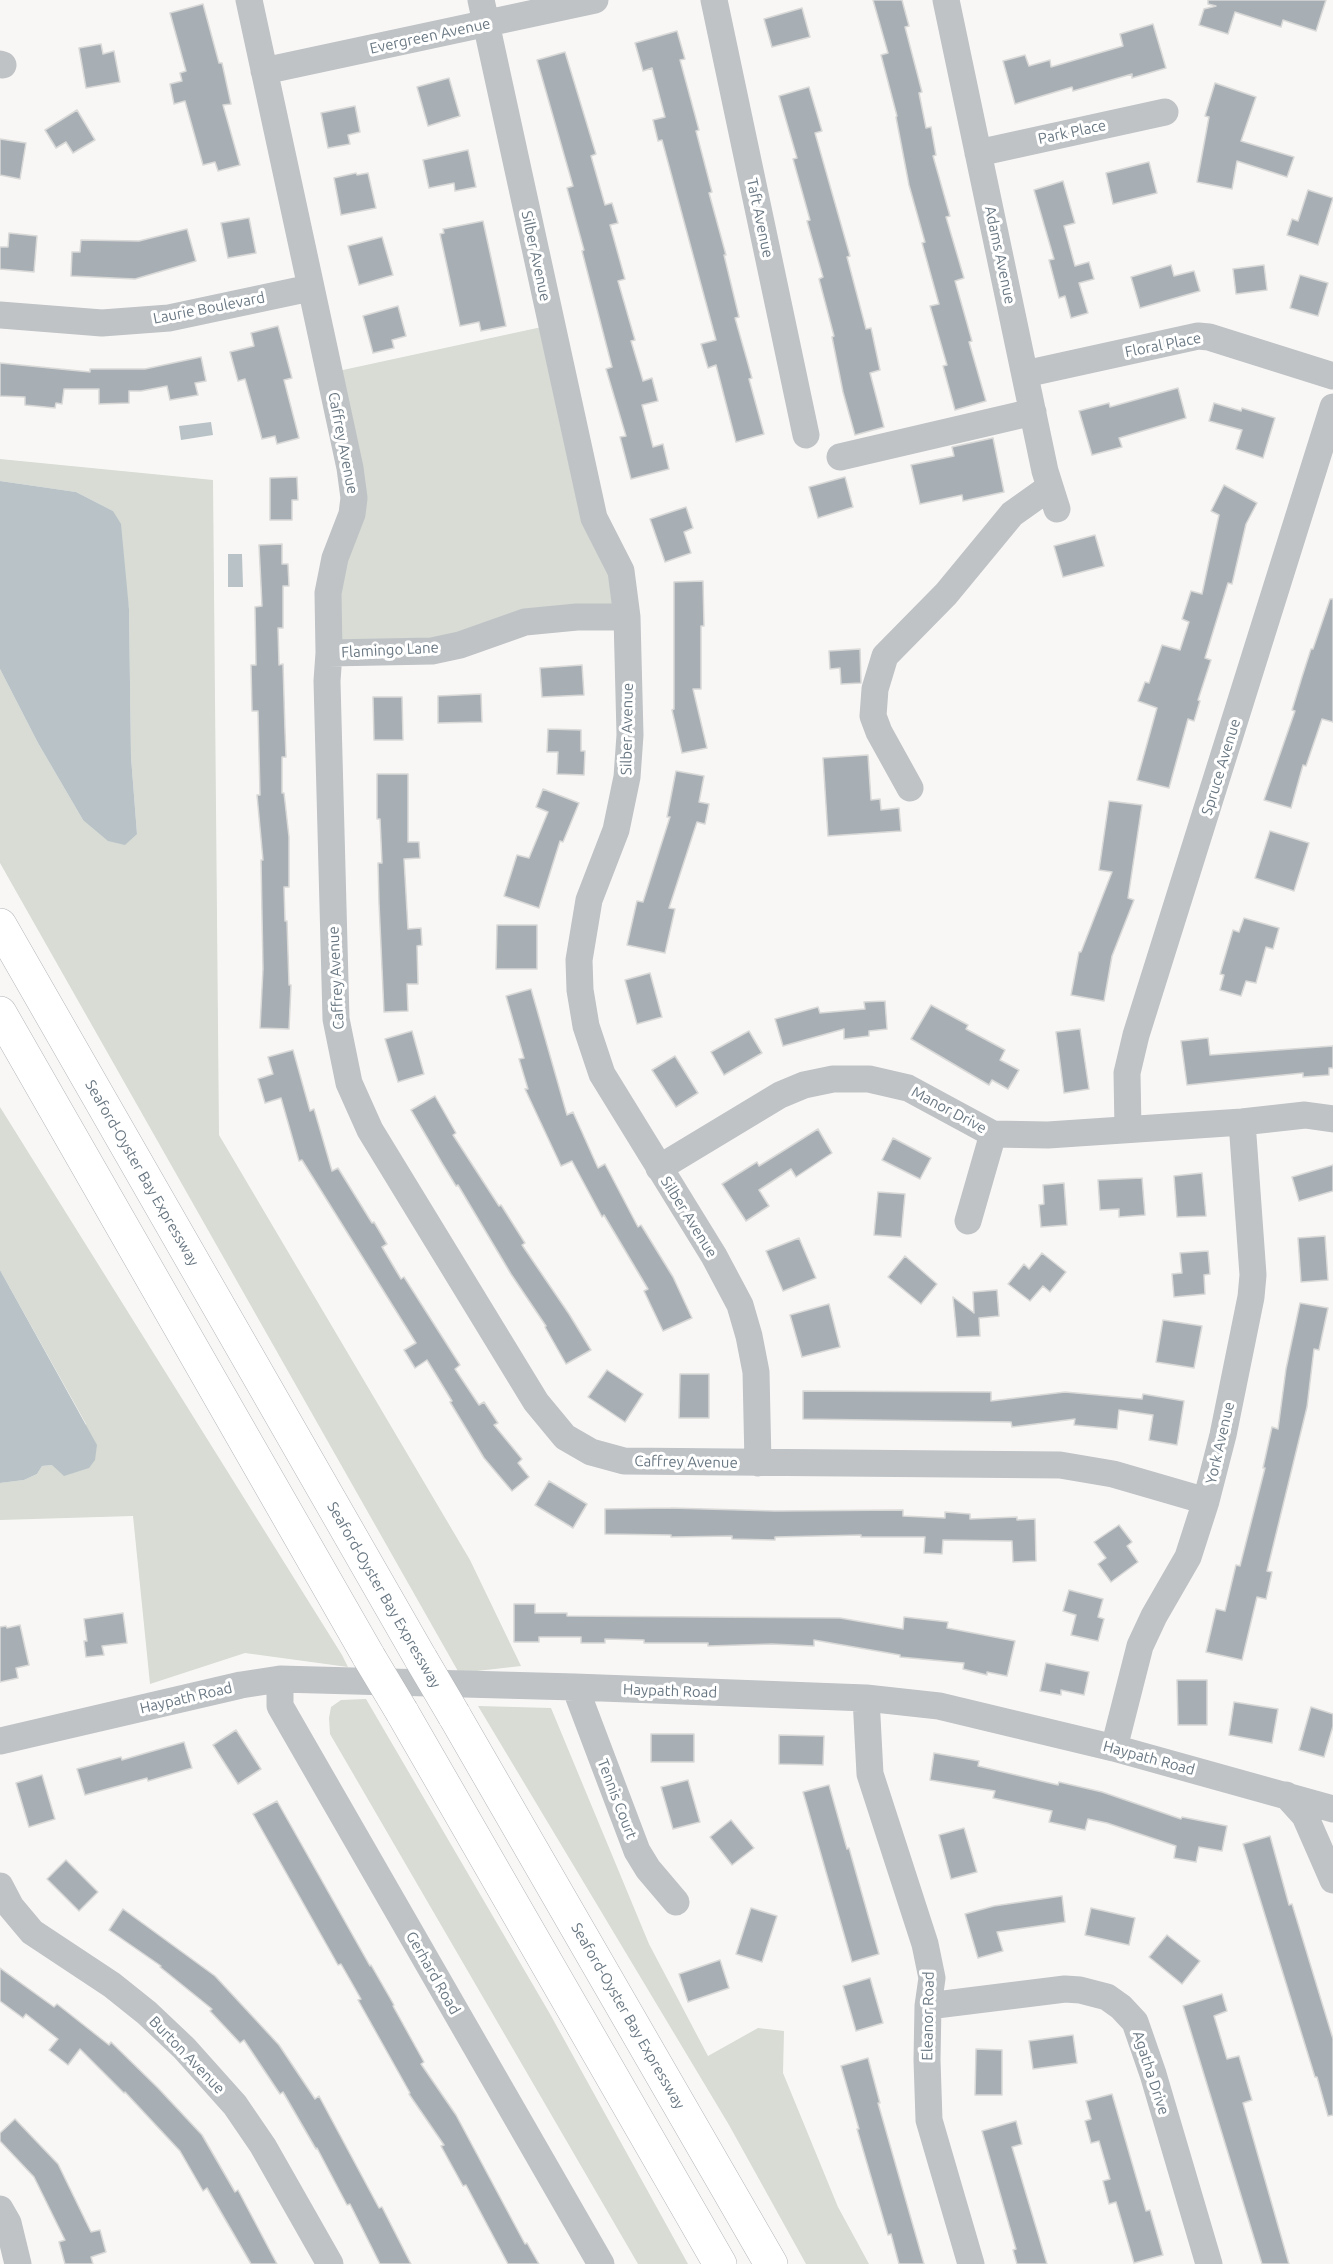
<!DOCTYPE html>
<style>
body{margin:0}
canvas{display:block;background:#f8f7f5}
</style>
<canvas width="1333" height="2264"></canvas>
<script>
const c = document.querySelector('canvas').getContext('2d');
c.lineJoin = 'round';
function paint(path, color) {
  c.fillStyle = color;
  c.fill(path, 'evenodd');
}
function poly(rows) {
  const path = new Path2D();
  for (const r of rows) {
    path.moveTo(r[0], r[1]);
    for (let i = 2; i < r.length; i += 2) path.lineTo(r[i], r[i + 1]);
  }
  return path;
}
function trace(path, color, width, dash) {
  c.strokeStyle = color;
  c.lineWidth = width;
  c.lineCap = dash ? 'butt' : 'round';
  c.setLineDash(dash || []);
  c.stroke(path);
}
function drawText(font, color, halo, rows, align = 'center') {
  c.font = font + ' Ubuntu,sans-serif';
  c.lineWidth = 6;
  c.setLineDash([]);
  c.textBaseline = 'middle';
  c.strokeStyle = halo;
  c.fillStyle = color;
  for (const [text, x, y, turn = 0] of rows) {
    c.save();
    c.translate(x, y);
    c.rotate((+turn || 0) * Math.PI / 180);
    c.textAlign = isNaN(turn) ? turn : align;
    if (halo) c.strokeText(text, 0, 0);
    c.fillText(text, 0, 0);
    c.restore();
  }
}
paint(poly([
 [551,325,627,617,460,645,329,653,352,514,329,373],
 [0,459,213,480,219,1135,470,1560,521,1666,459,1673,0,863,0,669,38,743,83,820,137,834,131,757,129,609,113,511,76,492,0,481],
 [0,1107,342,1655,348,1667,245,1653,150,1684,133,1516,0,1520,0,1483,24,1480,37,1474,42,1466,52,1465,86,1424,0,1270],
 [366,1699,550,2014,688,2264,638,2264,330,1734,329,1718,331,1707,341,1700],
 [478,1706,551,1708,649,1944,708,2056,758,2028,784,2031,783,2073,838,2207,869,2264,806,2264,729,2125]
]), '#d8dcd5');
paint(poly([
 [211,422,213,435,181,440,179,426],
 [0,481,76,492,113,511,121,524,129,609,131,757,137,834,125,845,108,841,83,820,38,743,0,669],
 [228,554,242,554,243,587,228,587],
 [0,1270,97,1445,95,1460,89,1468,64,1476,52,1465,42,1466,37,1474,24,1480,0,1483]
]), '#b9c3c7');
const building = poly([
 [873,0,902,0,909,26,905,27,922,92,919,93,926,128,931,127,936,155,933,156,950,216,946,217,964,278,955,281,972,341,969,342,986,401,955,410,943,366,947,365,930,306,939,304,922,243,925,242,909,185,896,117,897,116,881,55,888,53,873,0],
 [1208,0,1326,0,1316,31,1283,20,1281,27,1235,12,1228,34,1199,25,1204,9,1216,6,1208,4,1208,0],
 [203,4,219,63,222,63,231,104,223,105,240,165,218,171,215,162,203,165,185,101,174,104,170,84,182,81,180,73,186,71,170,13,203,4],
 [802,8,810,37,772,47,764,19,802,8],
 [1153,24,1166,68,1132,78,1132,74,1073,91,1072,87,1015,104,1003,61,1025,55,1029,66,1050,60,1051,67,1123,46,1120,34,1153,24],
 [677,31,685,59,680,60,699,130,696,131,712,192,709,193,726,255,724,255,739,317,735,318,752,378,749,379,764,434,736,442,716,365,708,368,701,344,716,340,662,140,658,141,653,120,665,117,652,68,643,71,635,43,677,31],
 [101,44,103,54,114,51,120,82,86,88,79,48,101,44],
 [565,52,596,154,591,156,605,205,612,203,618,223,610,225,625,279,618,281,635,340,631,341,643,381,652,378,658,401,642,405,653,447,663,444,669,469,631,479,620,437,626,436,606,369,612,367,582,251,584,250,567,188,573,186,537,60,565,52],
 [449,78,460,116,428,126,417,87,449,78],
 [1215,83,1256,97,1241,141,1294,157,1287,177,1237,161,1232,189,1197,182,1209,117,1205,116,1215,83],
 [809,87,822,131,815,133,850,256,847,257,866,329,871,328,880,370,870,373,884,427,855,435,843,392,832,337,834,336,819,279,823,277,807,221,810,220,793,159,797,158,779,96,809,87],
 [355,106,360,132,348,135,350,144,328,148,321,113,355,106],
 [77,110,95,140,73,153,66,142,56,148,45,130,77,110],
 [0,139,26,143,20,179,0,175,0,139],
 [468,150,476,187,455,191,454,183,429,188,423,160,468,150],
 [1149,162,1157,193,1113,204,1106,173,1149,162],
 [356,173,357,175,368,173,376,208,341,215,334,178,356,173],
 [1063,181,1075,223,1064,226,1075,266,1089,262,1094,279,1079,283,1088,313,1071,318,1065,296,1059,298,1049,260,1054,259,1034,190,1063,181],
 [1308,190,1333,198,1318,245,1287,235,1292,219,1298,221,1308,190],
 [249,218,256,253,228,258,221,223,249,218],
 [483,221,506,326,481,331,479,322,460,326,440,234,444,233,443,229,483,221],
 [187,229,196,261,135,279,71,276,72,252,80,252,81,240,139,241,187,229],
 [9,233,37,236,34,272,0,269,0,247,8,247,9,233],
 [382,237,393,275,359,285,348,246,382,237],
 [1171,265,1174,276,1194,271,1200,291,1140,308,1131,277,1171,265],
 [1264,265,1267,290,1236,294,1233,269,1264,265],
 [1300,275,1328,283,1318,316,1290,308,1300,275],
 [398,306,406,336,392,340,394,348,373,353,363,316,398,306],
 [278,326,292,378,284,380,299,438,277,444,275,436,262,439,245,379,238,381,230,352,254,346,251,333,278,326],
 [201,357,206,381,195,383,198,395,170,400,167,386,141,391,129,391,129,403,99,404,99,389,64,389,62,404,56,403,55,408,25,405,25,397,0,396,0,363,90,372,90,369,145,369,201,357],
 [1178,388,1186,418,1119,438,1122,447,1092,455,1079,411,1109,403,1110,407,1178,388],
 [1214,403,1241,411,1242,408,1275,418,1263,458,1236,449,1242,430,1209,421,1214,403],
 [993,438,1004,492,963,501,962,495,920,504,911,465,954,456,952,447,993,438],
 [297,477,298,500,292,500,292,520,270,520,270,478,297,477],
 [845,477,853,507,818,518,809,487,845,477],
 [1224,485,1257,503,1246,524,1232,584,1228,583,1205,658,1211,660,1198,700,1200,701,1194,721,1188,719,1169,788,1137,780,1157,708,1138,701,1145,682,1149,683,1162,645,1180,650,1189,622,1182,619,1191,591,1202,594,1219,515,1211,511,1224,485],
 [686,507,693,528,684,532,691,553,665,562,650,519,686,507],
 [1095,535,1104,566,1063,577,1054,546,1095,535],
 [282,544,282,564,288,564,289,586,283,586,283,628,278,628,279,665,283,664,285,731,286,757,282,757,282,793,284,793,289,837,289,887,284,887,285,921,287,921,289,985,291,985,289,1029,260,1028,263,969,261,860,263,860,257,795,260,795,258,711,252,711,251,665,256,665,255,607,262,606,259,545,282,544],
 [703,581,704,626,701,626,701,689,693,689,707,748,682,753,672,710,674,709,674,582,703,581],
 [1330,599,1333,599,1333,722,1322,719,1306,766,1303,765,1291,808,1264,800,1295,711,1292,710,1302,677,1311,649,1313,649,1330,599],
 [860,649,861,683,841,684,840,668,830,669,829,651,860,649],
 [582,665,584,695,542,697,540,668,582,665],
 [481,694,482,722,438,723,438,696,481,694],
 [373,697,402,697,403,740,374,740,373,697],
 [548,729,581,730,581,751,585,751,584,775,557,774,558,752,547,752,548,729],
 [868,755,871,800,880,799,881,810,899,808,901,831,828,836,823,758,868,755],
 [676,771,704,776,699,802,709,804,705,824,697,822,669,908,675,909,665,953,627,945,637,901,643,902,670,817,667,817,676,771],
 [377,774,408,774,408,842,419,842,420,858,404,859,408,929,421,928,422,945,417,946,418,984,407,984,408,1011,384,1012,379,903,378,863,382,863,380,819,377,819,377,774],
 [543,789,579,803,563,842,560,841,539,908,504,896,517,855,529,858,548,812,536,807,543,789],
 [1109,801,1142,805,1128,898,1134,900,1112,956,1104,1001,1071,995,1079,952,1081,952,1112,872,1099,870,1109,801],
 [1270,831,1309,843,1294,891,1255,878,1270,831],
 [1244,918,1279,928,1273,949,1266,947,1256,983,1246,981,1241,996,1220,990,1224,975,1220,974,1233,930,1239,932,1244,918],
 [497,925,537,925,537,969,496,969,497,925],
 [650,973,662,1017,637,1024,625,980,650,973],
 [531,989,567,1115,573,1112,598,1168,605,1164,638,1227,641,1225,673,1277,692,1318,663,1331,644,1291,648,1289,604,1215,602,1217,572,1161,561,1166,525,1089,528,1089,519,1059,524,1058,506,996,531,989],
 [885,1001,887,1029,869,1031,869,1036,844,1039,844,1029,783,1046,775,1019,818,1007,820,1013,865,1009,864,1002,885,1001],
 [931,1005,968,1025,966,1029,1005,1050,1000,1060,1019,1070,1008,1089,992,1080,989,1085,911,1039,931,1005],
 [1080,1029,1089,1089,1064,1093,1056,1032,1080,1029],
 [412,1031,424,1074,398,1082,385,1039,412,1031],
 [749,1031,762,1053,724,1075,711,1052,749,1031],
 [1208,1038,1210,1055,1333,1046,1333,1068,1329,1068,1329,1075,1303,1077,1303,1073,1187,1085,1181,1041,1208,1038],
 [293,1050,310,1111,314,1109,332,1171,338,1168,372,1223,374,1222,387,1244,382,1247,401,1279,404,1277,460,1365,455,1369,479,1405,484,1402,498,1423,494,1425,522,1459,518,1463,529,1477,512,1491,484,1458,450,1402,452,1401,427,1360,415,1368,404,1350,416,1343,302,1160,299,1161,281,1098,265,1103,258,1079,273,1074,268,1057,293,1050],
 [675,1056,698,1093,676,1107,652,1070,675,1056],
 [435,1096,456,1133,453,1135,499,1206,501,1205,525,1243,522,1245,569,1314,591,1350,566,1364,545,1327,546,1326,511,1274,458,1185,456,1186,442,1163,411,1110,435,1096],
 [818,1129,832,1153,796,1177,791,1169,759,1190,769,1206,746,1221,722,1184,757,1162,759,1166,818,1129],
 [893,1138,931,1158,920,1179,882,1160,893,1138],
 [1333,1165,1333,1191,1299,1201,1292,1177,1333,1165],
 [1202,1173,1206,1216,1177,1217,1174,1176,1202,1173],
 [1142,1178,1145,1215,1119,1217,1119,1209,1100,1210,1098,1180,1142,1178],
 [1064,1183,1067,1225,1041,1227,1039,1205,1044,1204,1043,1185,1064,1183],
 [878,1192,905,1194,901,1237,874,1235,878,1192],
 [1325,1236,1328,1280,1301,1282,1298,1238,1325,1236],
 [799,1238,816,1278,783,1291,766,1251,799,1238],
 [1208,1251,1210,1274,1204,1275,1205,1294,1174,1297,1172,1274,1182,1273,1180,1253,1208,1251],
 [1042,1253,1066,1272,1050,1292,1043,1286,1030,1301,1008,1284,1024,1264,1029,1269,1042,1253],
 [905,1256,937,1284,921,1304,888,1277,905,1256],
 [997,1290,999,1316,979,1318,980,1336,957,1337,953,1297,974,1313,973,1292,997,1290],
 [1300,1303,1328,1308,1319,1350,1314,1349,1307,1407,1267,1571,1272,1572,1266,1599,1257,1597,1242,1660,1206,1652,1216,1609,1225,1611,1236,1565,1240,1566,1265,1468,1263,1468,1272,1427,1278,1429,1286,1369,1300,1303],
 [829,1304,840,1347,802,1357,790,1315,829,1304],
 [1163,1320,1202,1326,1194,1368,1156,1362,1163,1320],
 [607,1370,643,1394,625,1422,588,1397,607,1370],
 [680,1374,709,1374,709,1418,679,1418,680,1374],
 [803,1391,991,1392,991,1401,1065,1392,1142,1399,1143,1394,1184,1401,1177,1445,1149,1440,1153,1415,1119,1410,1117,1429,1074,1425,1075,1419,1012,1427,1011,1422,803,1419,803,1391],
 [549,1481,587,1504,573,1528,535,1505,549,1481],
 [671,1508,775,1511,903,1510,903,1516,945,1518,945,1512,970,1514,970,1519,1017,1517,1017,1520,1035,1519,1036,1561,1013,1562,1012,1541,943,1540,942,1554,924,1553,925,1537,861,1537,861,1535,775,1537,775,1540,732,1539,732,1536,671,1537,671,1535,605,1534,605,1509,671,1508],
 [1119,1525,1132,1542,1127,1546,1138,1562,1111,1582,1098,1564,1106,1558,1094,1542,1119,1525],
 [1069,1590,1103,1599,1098,1617,1104,1619,1098,1641,1071,1635,1076,1615,1063,1611,1069,1590],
 [514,1604,535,1604,535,1613,567,1613,567,1616,840,1618,903,1629,904,1617,948,1622,947,1628,1015,1641,1007,1676,987,1672,987,1675,963,1669,964,1663,900,1657,900,1655,814,1640,814,1646,772,1644,708,1646,708,1643,644,1643,644,1640,605,1639,605,1643,581,1643,581,1637,539,1637,539,1642,514,1642,514,1604],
 [123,1613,127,1643,102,1646,104,1655,86,1657,84,1641,87,1641,84,1619,123,1613],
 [20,1625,29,1665,16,1668,18,1678,0,1682,0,1627,6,1626,7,1628,20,1625],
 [1046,1663,1089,1672,1084,1695,1061,1690,1061,1695,1040,1691,1046,1663],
 [1177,1680,1207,1680,1207,1725,1178,1725,1177,1680],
 [1234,1702,1278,1709,1272,1743,1229,1735,1234,1702],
 [1311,1707,1333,1714,1333,1726,1324,1757,1299,1750,1311,1707],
 [236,1730,261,1769,238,1784,213,1745,236,1730],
 [651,1734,694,1734,694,1762,651,1762,651,1734],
 [779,1735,824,1736,823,1765,779,1764,779,1735],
 [184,1742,192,1768,148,1781,147,1778,85,1795,77,1769,121,1757,122,1760,184,1742],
 [934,1753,979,1761,978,1766,1058,1785,1059,1782,1102,1792,1181,1819,1182,1817,1227,1826,1222,1851,1199,1847,1196,1862,1174,1858,1176,1846,1107,1823,1088,1819,1085,1830,1049,1822,1052,1811,993,1798,995,1791,930,1780,934,1753],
 [42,1775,55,1819,29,1827,16,1783,42,1775],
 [688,1780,700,1822,673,1829,661,1787,688,1780],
 [829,1785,847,1849,849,1848,879,1954,852,1962,803,1792,829,1785],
 [277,1801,370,1966,371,1965,394,2005,393,2006,424,2062,421,2064,456,2115,525,2244,527,2243,539,2264,508,2264,466,2185,463,2186,441,2146,444,2145,409,2094,410,2093,358,2000,361,1999,341,1964,338,1965,253,1814,277,1801],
 [731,1820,754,1848,732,1865,710,1837,731,1820],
 [964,1828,977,1872,951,1879,939,1835,964,1828],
 [1270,1836,1289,1905,1292,1904,1333,2039,1333,2115,1328,2116,1317,2077,1315,2077,1243,1844,1270,1836],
 [66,1860,98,1892,79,1911,47,1879,66,1860],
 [1062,1896,1065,1922,997,1932,1003,1951,978,1958,965,1914,994,1906,1062,1896],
 [751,1908,777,1916,762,1962,736,1954,751,1908],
 [1091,1908,1135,1918,1129,1945,1085,1935,1091,1908],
 [123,1909,215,1976,279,2045,315,2099,319,2096,379,2208,382,2207,411,2264,380,2264,350,2204,347,2205,317,2148,316,2149,283,2092,280,2094,244,2040,240,2043,210,2011,212,2009,160,1967,161,1966,109,1930,123,1909],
 [1167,1935,1200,1961,1182,1984,1149,1957,1167,1935],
 [720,1960,729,1988,688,2002,679,1974,720,1960],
 [0,1968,54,2007,57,2004,109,2045,111,2042,158,2088,202,2135,235,2192,238,2190,277,2264,251,2264,207,2188,203,2191,180,2151,125,2092,124,2093,80,2049,68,2065,49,2050,58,2039,26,2014,23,2018,0,2001,0,1968],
 [870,1978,883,2023,856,2031,843,1986,870,1978],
 [1222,1994,1227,2011,1214,2016,1227,2059,1239,2056,1252,2100,1243,2103,1289,2264,1262,2264,1183,2006,1222,1994],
 [1073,2035,1077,2063,1033,2069,1029,2041,1073,2035],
 [976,2049,1002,2050,1002,2095,975,2095,976,2049],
 [868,2058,880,2103,878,2103,924,2264,899,2264,891,2234,888,2235,857,2129,859,2129,841,2066,868,2058],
 [1112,2094,1146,2211,1150,2210,1163,2255,1134,2263,1116,2202,1109,2204,1103,2181,1110,2179,1099,2141,1091,2143,1085,2121,1091,2119,1086,2101,1112,2094],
 [15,2119,58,2164,91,2232,100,2230,106,2252,91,2257,93,2264,65,2264,59,2242,65,2240,34,2177,0,2141,0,2133,15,2119],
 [1016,2121,1022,2144,1012,2147,1047,2264,1017,2264,1013,2250,1016,2249,982,2131,1016,2121]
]);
paint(building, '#a7aeb4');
trace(building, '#d9d9d8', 1.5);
const highway = poly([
 [0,925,421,1659],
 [0,1013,369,1657],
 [402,1712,720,2264],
 [454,1715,771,2264]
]);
trace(highway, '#b3b6b9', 34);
trace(poly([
 [249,0,350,468,354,498,352,514,335,558,328,593,329,653,327,681,336,1019,349,1083,370,1130,536,1402,565,1437,591,1452,624,1461,1060,1465,1113,1474,1206,1501],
 [481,0,594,518,621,571,627,617,630,735,627,777,616,830,589,900,579,960,580,990,586,1026,602,1074,714,1256,740,1305,749,1336,756,1372,758,1463],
 [714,0,806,435],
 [946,0,1045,471,1057,509],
 [0,64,3,65],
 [264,71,595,0],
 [978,153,1165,112],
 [0,315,102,323,169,318,310,288],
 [1025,374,1198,336,1209,337,1333,376],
 [840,457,1033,412],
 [329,653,432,651,460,645,525,622,577,617,627,617],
 [910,788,879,732,873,716,875,689,885,656,946,594,1012,514,1050,487],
 [1128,1129,1127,1073,1136,1035,1333,407],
 [659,1168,780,1095,804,1085,833,1079,869,1079,908,1088,993,1134,1048,1135,1242,1122,1305,1115,1333,1119],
 [968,1221,993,1134],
 [280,1679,280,1706,601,2264],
 [575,1687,637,1851,648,1869,676,1902],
 [866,1698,870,1774,925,1944,932,1978,928,2006,927,2060,929,2120,971,2264],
 [0,1741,241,1685,280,1679,575,1687,866,1698,939,1706,1114,1748,1333,1809],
 [1114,1748,1140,1646,1154,1616,1188,1557,1206,1501,1223,1435,1251,1297,1253,1275,1242,1122],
 [1286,1795,1305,1816,1333,1880],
 [0,1886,11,1907,32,1932,112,1985,147,2013,184,2048,235,2105,263,2146,330,2264],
 [928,2006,1065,1989,1080,1990,1107,1997,1121,2007,1135,2022,1153,2074,1209,2264],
 [0,2209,8,2223,18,2264]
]), '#bfc3c6', 27);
trace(highway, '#fff', 33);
const highwayBridge = poly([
 [369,1657,402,1712],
 [421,1659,454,1715]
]);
trace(highwayBridge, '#b3b6b9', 34, []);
trace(highwayBridge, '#fff', 33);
drawText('15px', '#6a7883', '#fff', [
 ["Evergreen Avenue",430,36,-12],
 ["Park Place",1072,132,-12],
 ["Taft Avenue",760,218,78],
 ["Adams Avenue",1000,255,78],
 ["Silber Avenue",536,256,78],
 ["Laurie Boulevard",209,308,-11],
 ["Floral Place",1163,345,-11],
 ["Caffrey Avenue",343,443,79],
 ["Flamingo Lane",390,650,-3],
 ["Silber Avenue",627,729,-89],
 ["Spruce Avenue",1221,767,-73],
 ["Caffrey Avenue",336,978,-93],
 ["Manor Drive",949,1110,28],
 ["Seaford-Oyster Bay Expressway",142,1173,60],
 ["Silber Avenue",689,1217,58],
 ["York Avenue",1220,1443,-77],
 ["Caffrey Avenue",686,1462,1],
 ["Seaford-Oyster Bay Expressway",384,1595,60],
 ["Haypath Road",670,1691,2],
 ["Haypath Road",186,1698,-13],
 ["Haypath Road",1149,1758,15],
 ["Tennis Court",617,1799,69],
 ["Gerhard Road",433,1973,60],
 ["Seaford-Oyster Bay Expressway",628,2016,60],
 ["Eleanor Road",928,2016,-89],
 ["Burton Avenue",187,2055,46],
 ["Agatha Drive",1151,2073,72]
]);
</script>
